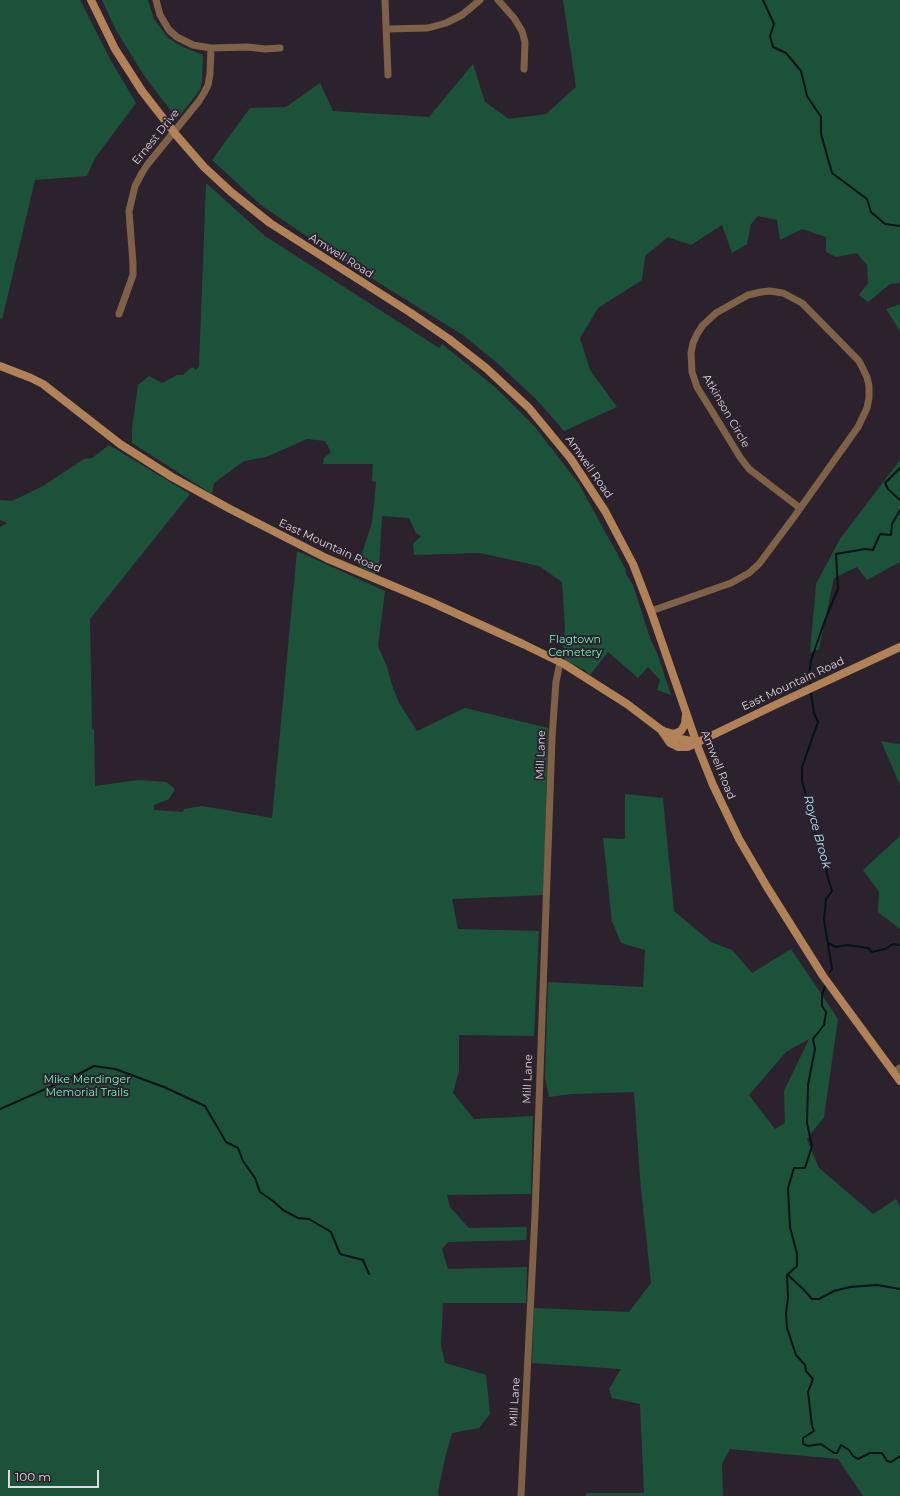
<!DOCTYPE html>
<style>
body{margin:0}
#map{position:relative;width:900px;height:1496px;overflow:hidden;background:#2c222d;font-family:Montserrat,sans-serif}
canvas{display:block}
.scale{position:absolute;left:8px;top:1470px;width:91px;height:18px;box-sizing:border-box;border:2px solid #dfd9e0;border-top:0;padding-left:5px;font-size:12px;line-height:14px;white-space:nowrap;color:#dfd9e0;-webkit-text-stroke:3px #2c222d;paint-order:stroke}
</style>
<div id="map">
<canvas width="900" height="1496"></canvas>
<div class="scale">100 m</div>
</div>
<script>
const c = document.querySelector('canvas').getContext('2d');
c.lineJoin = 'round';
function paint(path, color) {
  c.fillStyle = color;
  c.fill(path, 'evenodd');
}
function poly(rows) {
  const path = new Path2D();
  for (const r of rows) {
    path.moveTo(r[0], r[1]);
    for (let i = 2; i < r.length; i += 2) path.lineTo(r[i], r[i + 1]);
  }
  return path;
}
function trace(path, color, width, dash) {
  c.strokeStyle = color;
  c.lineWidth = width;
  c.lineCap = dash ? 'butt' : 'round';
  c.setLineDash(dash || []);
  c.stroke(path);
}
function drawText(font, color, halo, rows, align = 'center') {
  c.font = font + ' Montserrat,sans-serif';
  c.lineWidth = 4;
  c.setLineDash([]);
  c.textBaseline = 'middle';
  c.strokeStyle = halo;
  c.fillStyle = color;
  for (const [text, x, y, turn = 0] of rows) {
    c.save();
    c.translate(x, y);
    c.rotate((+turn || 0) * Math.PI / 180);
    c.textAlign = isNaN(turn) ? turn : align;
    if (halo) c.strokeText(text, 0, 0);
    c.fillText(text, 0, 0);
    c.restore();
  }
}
paint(poly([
 [0,0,80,0,110,59,136,103,95,158,87,176,35,180,2,320,0,318],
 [102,0,148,0,154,19,168,38,183,47,203,55,202,81,200,90,177,119,143,74,116,30],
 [563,0,900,0,900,283,890,284,868,302,859,295,868,283,867,265,857,253,836,257,826,252,826,237,802,229,780,240,777,220,758,216,751,224,747,244,732,253,722,225,691,245,668,237,645,256,642,280,598,308,580,338,590,370,617,407,564,431,537,400,496,362,463,335,334,255,261,205,212,160,250,108,286,107,320,83,333,111,429,117,473,64,485,102,509,119,546,114,576,87],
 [206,183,265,236,439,348,442,344,496,388,535,427,579,484,625,568,626,574,633,585,650,638,657,653,671,695,657,690,660,680,648,667,638,678,608,652,590,675,585,670,565,660,563,652,565,628,562,582,539,566,480,553,414,555,413,544,421,536,416,533,409,518,382,516,379,569,375,574,360,567,361,556,372,523,376,482,372,481,373,464,323,464,324,458,331,452,325,441,307,439,266,457,244,461,214,483,212,494,132,443,132,428,138,385,149,376,162,383,177,375,183,375,192,367,196,370,199,366],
 [900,304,900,331,886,309],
 [109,445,190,494,90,619,92,729,94,730,95,786,138,780,166,782,175,789,169,799,154,805,154,810,183,812,184,809,202,806,272,818,297,551,385,591,378,646,387,667,392,685,399,703,417,731,465,708,548,728,544,895,452,899,458,929,539,931,534,1036,459,1035,459,1071,453,1093,474,1119,533,1116,531,1194,447,1195,450,1207,469,1228,527,1227,526,1240,448,1242,442,1249,448,1269,527,1267,526,1303,443,1303,441,1345,445,1363,486,1375,490,1414,479,1428,452,1433,445,1458,438,1492,439,1496,0,1496,0,527,7,523,0,520,0,500,12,501,43,486,84,459,92,458],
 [900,460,900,562,867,580,857,567,834,578,819,649,810,653,816,584,840,539],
 [881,741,897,744,900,743,900,785],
 [625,794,663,798,674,911,711,942,732,950,752,973,791,949,838,1019,824,1117,807,1139,819,1168,873,1214,896,1199,900,1207,900,1496,863,1496,838,1459,730,1449,722,1464,723,1496,585,1496,587,1493,644,1493,640,1404,612,1398,609,1389,621,1369,532,1363,534,1308,629,1312,651,1283,640,1178,634,1092,572,1094,549,1097,545,1078,548,982,643,987,645,950,621,943,612,921,603,838,625,839],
 [809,1039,784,1091,785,1123,775,1129,749,1095,786,1052],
 [900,836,900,929,878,912,879,892,863,870]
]), '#1d523a');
trace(poly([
 [763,0,774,24,770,36,773,47,786,53,801,71,807,96,821,117,821,134,832,173,867,199,871,212,885,224,900,226],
 [900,468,885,483,888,489,900,500],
 [810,683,809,677,811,660,827,615,838,589,836,554,865,549,873,550,880,534,891,535,892,524,900,510],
 [811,693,814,713,818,722,802,767,802,781,806,795,814,812,814,832,823,848,827,874,832,891,826,899,824,920,832,969,830,972],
 [828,943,836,947,847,945,868,948,872,952,885,949,893,944,900,945],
 [825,986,822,995,822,1006,826,1012,824,1025,813,1039,815,1049,808,1085,807,1123,812,1146,805,1168,794,1168,788,1188,790,1227,797,1254,797,1266,787,1275,788,1298,786,1313,787,1328,796,1355,805,1365,806,1371,813,1379,808,1392,812,1426,814,1431,803,1438,803,1444,808,1446,821,1444,834,1453,837,1453,841,1445,849,1450,853,1456,858,1459,870,1453,882,1453,887,1461,891,1462,900,1456],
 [0,1109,77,1075,94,1066,115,1069,164,1087,205,1106,226,1142,238,1148,243,1161,255,1178,260,1192,273,1201,283,1210,298,1218,309,1219,331,1232,340,1254,363,1260,369,1274],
 [788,1275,804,1290,812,1299,819,1299,834,1291,850,1287,877,1285,900,1289]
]), '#041318', 2);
trace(poly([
 [156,0,160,15,169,30,177,37,193,45,211,48,248,47,265,49,280,48],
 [385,0,388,75],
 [498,0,514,18,522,31,525,42,524,69],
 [387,29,428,28,446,23,462,15,480,0],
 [119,314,133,275,133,264,129,211,135,186,142,173,147,165,199,101,204,93,208,85,210,74,211,48],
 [651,611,731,583,749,573,759,564,794,517,858,427,867,408,869,398,869,386,867,377,859,361,802,303,783,293,770,291,761,292,748,295,716,313,703,325,697,334,693,343,691,353,692,372,697,387,713,413,740,457,749,469,800,508],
 [894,1072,900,1068],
 [521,1496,535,1215,552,738,556,682,560,662]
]), '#7e6147', 7);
trace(poly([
 [91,0,115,49,142,91,177,136,204,167,231,192,270,223,411,313,449,339,486,368,529,408,571,459,605,511,633,564,651,611,699,750,713,785,739,839,767,887,823,976,900,1081],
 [0,366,31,378,43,384,120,444,172,477,230,509,326,558,431,602,523,644,564,664,627,704,660,729,676,738,696,742],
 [661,730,670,743,678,747,688,747,775,705,900,647],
 [667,732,674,734,681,731,685,724,686,715]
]), '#b18157', 8);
drawText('11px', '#dfd9e0', '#2c222d', [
 ["Ernest Drive",156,137,-51],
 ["Amwell Road",341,256,32],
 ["Atkinson Circle",726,411,60],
 ["Amwell Road",589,467,55],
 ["East Mountain Road",330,546,25],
 ["East Mountain Road",793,684,-25],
 ["Mill Lane",541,755,-88],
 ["Amwell Road",718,765,68],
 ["Mill Lane",528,1079,-88],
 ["Mill Lane",515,1402,-87]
]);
drawText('11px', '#6ef7b8', '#2c222d', [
 ["Flagtown",575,640],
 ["Cemetery",575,653],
 ["Mike Merdinger",87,1080],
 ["Memorial Trails",87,1093]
]);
drawText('italic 12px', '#b3e7fc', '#2c222d', [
 ["Royce Brook",817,832,75]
]);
</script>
